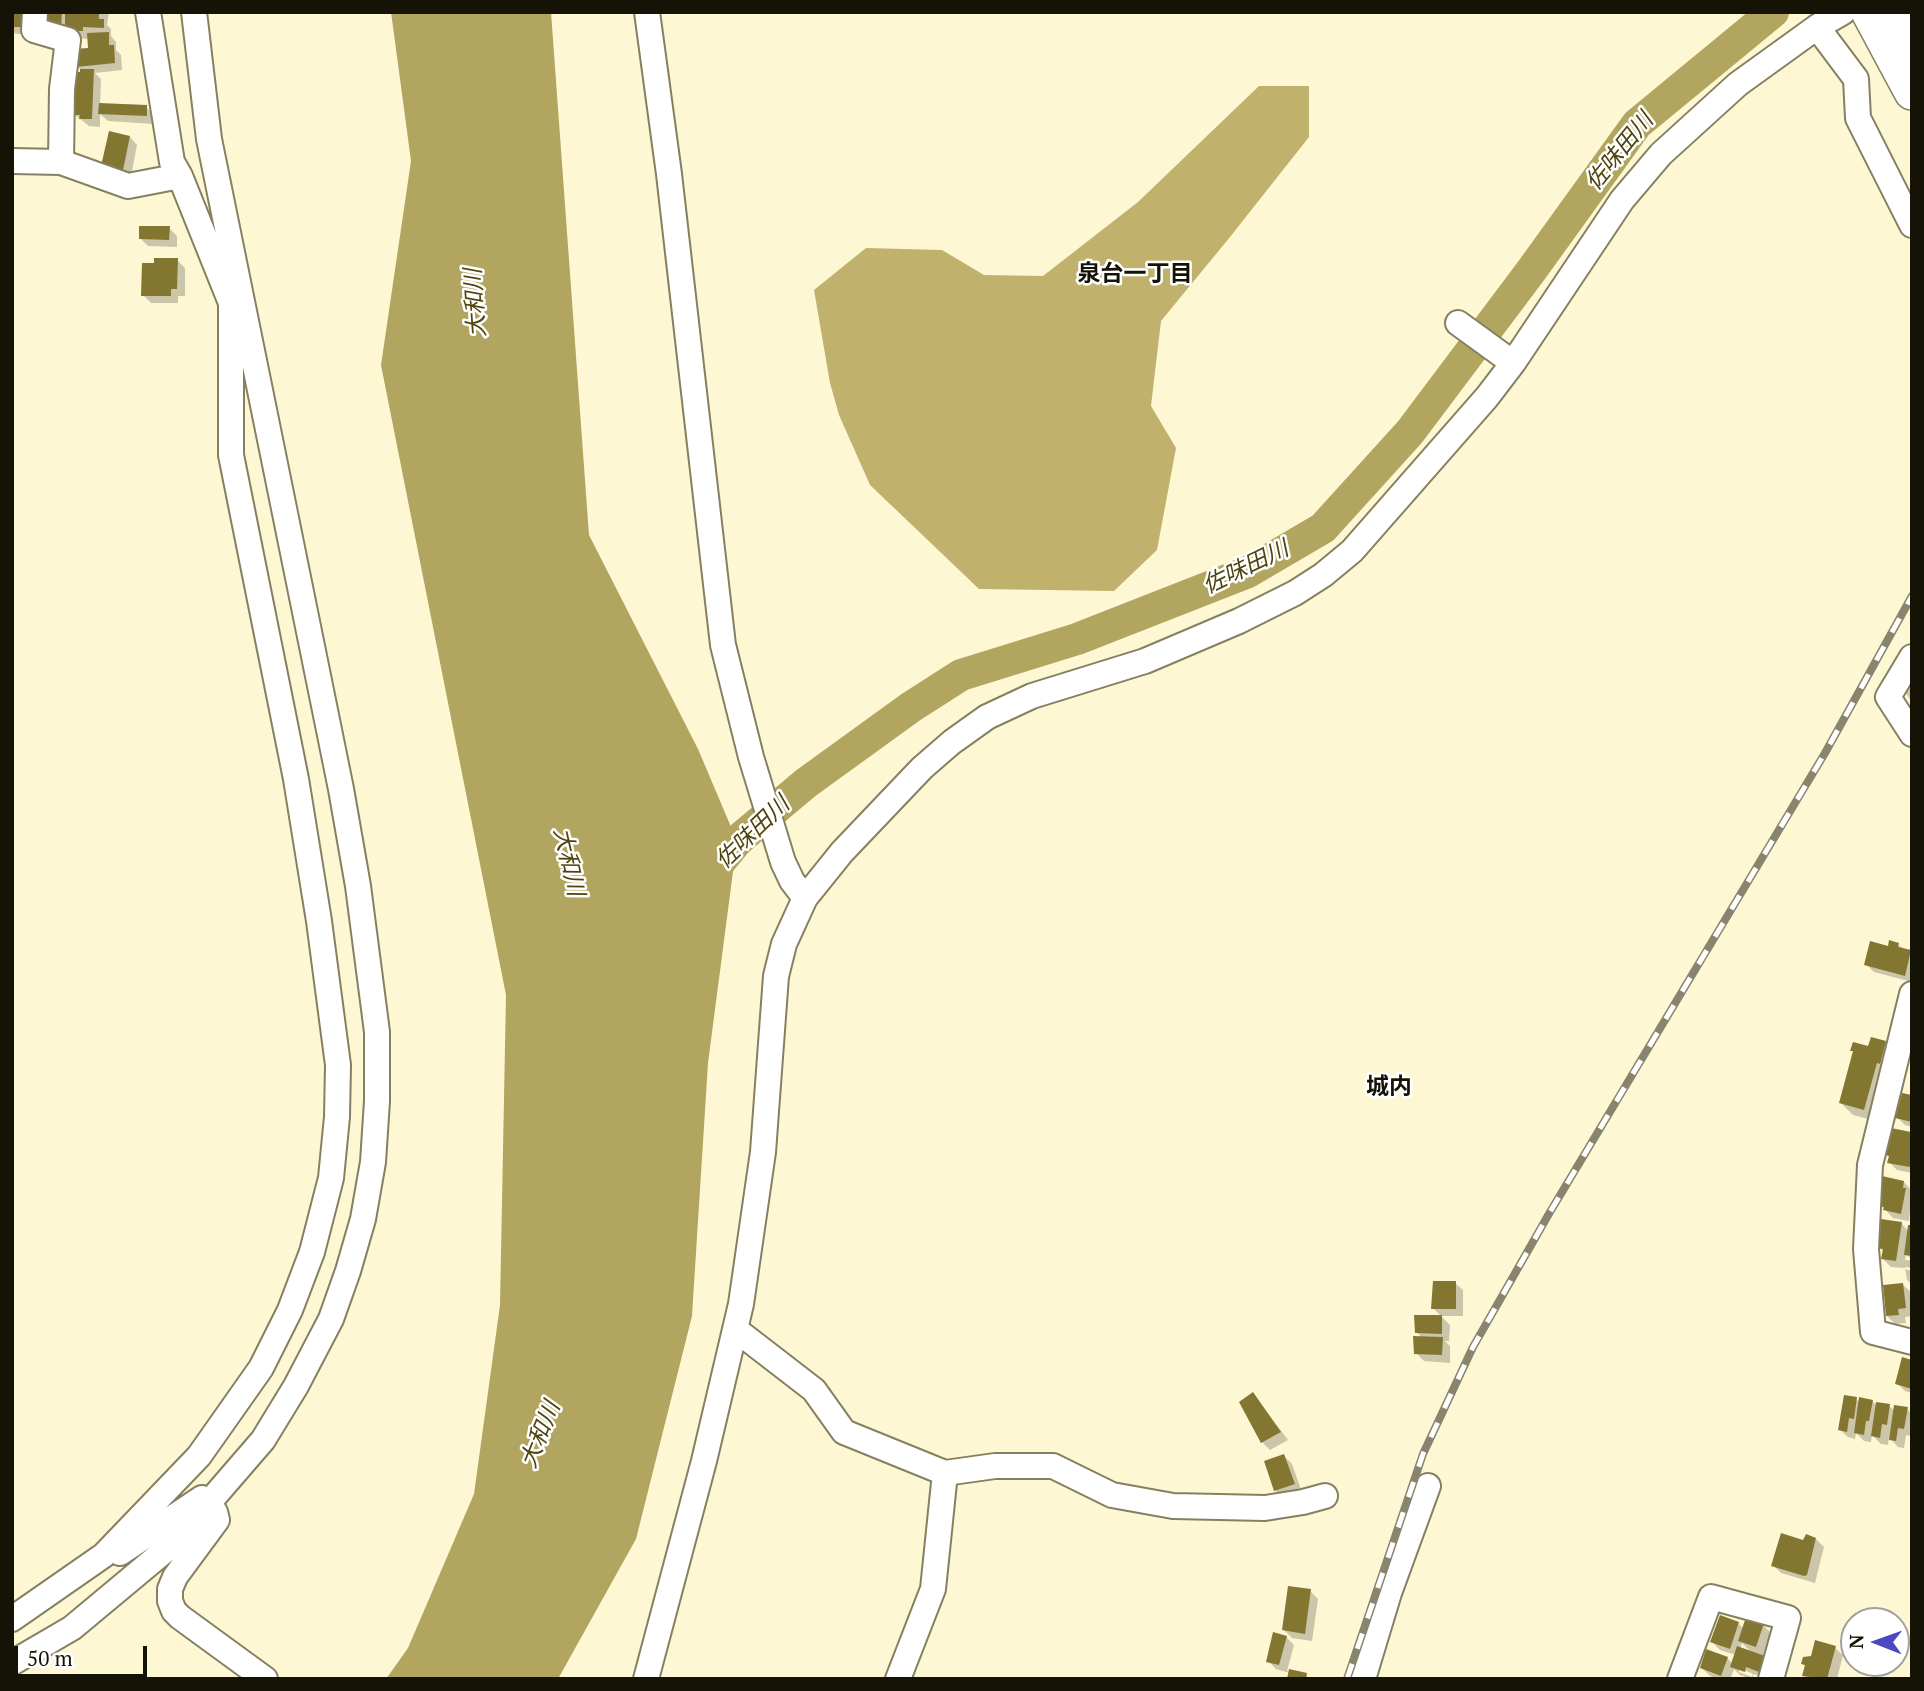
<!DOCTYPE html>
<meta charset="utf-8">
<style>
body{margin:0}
#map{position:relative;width:1924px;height:1691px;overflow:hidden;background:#fef7d4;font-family:"PT Serif",serif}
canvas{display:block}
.frame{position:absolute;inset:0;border:14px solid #151206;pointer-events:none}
.north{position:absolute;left:1840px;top:1607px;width:70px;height:70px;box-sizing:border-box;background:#fff;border:2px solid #a1a09b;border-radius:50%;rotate:271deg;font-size:19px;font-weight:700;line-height:28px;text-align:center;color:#151206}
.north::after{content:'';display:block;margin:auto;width:24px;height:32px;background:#4c48bf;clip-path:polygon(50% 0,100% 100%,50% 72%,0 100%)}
.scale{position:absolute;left:14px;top:1646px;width:133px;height:32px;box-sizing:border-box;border:4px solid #151206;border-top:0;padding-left:9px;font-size:21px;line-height:24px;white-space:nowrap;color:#151206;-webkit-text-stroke:5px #fff;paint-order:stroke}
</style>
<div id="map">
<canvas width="1924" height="1691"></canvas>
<div class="frame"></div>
<div class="north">N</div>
<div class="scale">50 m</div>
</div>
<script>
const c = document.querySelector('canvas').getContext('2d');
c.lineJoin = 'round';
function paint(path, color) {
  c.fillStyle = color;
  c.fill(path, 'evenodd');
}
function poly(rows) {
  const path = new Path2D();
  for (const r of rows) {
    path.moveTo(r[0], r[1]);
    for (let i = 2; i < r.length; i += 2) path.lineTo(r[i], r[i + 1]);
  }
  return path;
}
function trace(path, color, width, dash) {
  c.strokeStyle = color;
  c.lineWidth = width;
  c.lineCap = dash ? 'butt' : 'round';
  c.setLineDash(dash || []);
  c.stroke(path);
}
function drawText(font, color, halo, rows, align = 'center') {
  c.font = font + ' "PT Serif","Noto Sans JP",serif';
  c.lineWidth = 5;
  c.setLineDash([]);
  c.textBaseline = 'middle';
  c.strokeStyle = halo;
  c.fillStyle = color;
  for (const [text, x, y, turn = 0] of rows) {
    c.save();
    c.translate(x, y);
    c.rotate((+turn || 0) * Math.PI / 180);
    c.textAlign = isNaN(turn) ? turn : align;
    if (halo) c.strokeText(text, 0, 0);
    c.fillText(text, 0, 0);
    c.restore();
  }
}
paint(poly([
 [1259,86,1309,86,1309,137,1230,237,1161,321,1151,406,1176,448,1157,550,1114,591,979,589,870,485,839,415,830,383,814,290,866,248,942,250,984,275,1043,276,1138,202]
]), '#c0b26d');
paint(poly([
 [391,12,551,12,589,535,698,749,737,841,708,1063,692,1316,636,1539,558,1679,386,1679,408,1648,474,1494,500,1305,506,995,381,365,411,161]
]), '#b2a560');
paint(poly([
 [12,12,31,34,16,34,12,31],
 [45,12,109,12,107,25,111,29,111,36,116,42,116,50,121,55,122,70,95,73,101,79,100,105,146,107,154,115,154,124,108,121,100,114,100,127,89,126,74,114,82,74,82,71,77,66,90,50,90,39,74,38],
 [130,137,137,145,131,177,111,173],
 [169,228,177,236,177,247,148,246,140,238],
 [177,260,185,268,185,296,178,296,178,303,151,303,143,295],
 [1912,679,1912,702,1905,692],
 [1898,945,1912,953,1912,982,1874,972,1866,964],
 [1886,1042,1898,1055,1876,1121,1853,1115,1841,1103,1869,1048],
 [1912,1097,1912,1127,1905,1125,1897,1117],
 [1910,1133,1912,1135,1912,1173,1897,1170,1889,1162,1890,1157,1887,1155],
 [1904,1182,1912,1191,1912,1213,1910,1212,1909,1221,1893,1218,1881,1205],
 [1901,1223,1909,1232,1912,1227,1912,1260,1906,1254,1905,1260,1912,1260,1912,1268,1905,1267,1905,1269,1912,1271,1912,1284,1907,1280,1905,1268,1891,1267,1883,1259,1884,1252,1879,1247],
 [1455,1283,1463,1290,1463,1316,1441,1316,1433,1308],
 [1903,1285,1911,1292,1912,1316,1905,1317,1906,1323,1895,1324,1887,1316],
 [1442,1317,1450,1325,1449,1341,1445,1341,1450,1346,1450,1363,1424,1361,1416,1353,1422,1338,1417,1332],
 [1912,1362,1912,1393,1905,1391,1897,1383],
 [1253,1394,1288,1440,1270,1450,1262,1442],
 [1856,1399,1860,1403,1872,1401,1877,1406,1889,1406,1895,1411,1907,1409,1912,1414,1912,1436,1906,1435,1904,1448,1898,1447,1889,1437,1888,1445,1881,1444,1872,1435,1871,1442,1864,1441,1856,1433,1855,1439,1848,1437,1840,1430],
 [1284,1456,1292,1464,1302,1492,1283,1498,1275,1490],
 [1816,1539,1824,1547,1815,1583,1781,1573,1773,1565,1804,1543],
 [1310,1591,1318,1599,1312,1641,1292,1638,1284,1630],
 [1747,1619,1763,1625,1771,1633,1763,1657,1772,1665,1767,1678,1754,1674,1752,1679,1740,1675,1734,1669,1731,1677,1737,1679,1718,1679,1710,1676,1702,1668,1727,1658,1733,1664,1736,1655,1720,1650,1712,1642,1738,1623,1744,1629],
 [1742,1643,1752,1653,1740,1649],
 [1739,1668,1753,1674,1752,1677,1739,1672],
 [1286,1637,1294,1645,1287,1671,1306,1675,1309,1679,1289,1679,1290,1673,1276,1669,1268,1661],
 [1835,1648,1843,1655,1837,1679,1807,1679,1804,1675,1806,1667,1803,1663]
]), '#0003');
trace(poly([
 [710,874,737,841,806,783,911,707,961,675,1077,639,1248,572,1323,528,1410,432,1531,271,1637,124,1773,12]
]), '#b2a560', 32);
paint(poly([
 [12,12,24,12,24,27,12,27],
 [43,12,62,12,61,28,43,27],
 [65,12,99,12,99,19,104,19,104,28,83,27,83,31,65,31],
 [109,32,109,45,114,45,115,63,76,67,74,49,88,48,87,33],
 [80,69,94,69,92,119,79,119,80,115,73,115,74,72,80,72],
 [99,103,147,105,147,116,98,114],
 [109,131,130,136,123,170,101,166],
 [139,226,170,226,169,240,139,239],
 [154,258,178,258,177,289,171,289,171,296,141,296,142,263,154,263],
 [1889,940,1899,943,1898,947,1911,950,1905,976,1864,965,1870,941,1888,946],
 [1871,1037,1886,1041,1880,1064,1877,1063,1864,1110,1839,1103,1853,1051,1850,1051,1853,1042,1868,1046],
 [1902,1093,1912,1095,1912,1122,1895,1118],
 [1891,1128,1911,1132,1910,1167,1887,1163,1889,1156,1886,1155],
 [1882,1176,1904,1181,1903,1188,1906,1188,1901,1214,1883,1210,1884,1207,1879,1206],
 [1881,1219,1902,1222,1896,1261,1881,1259,1883,1249,1877,1248],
 [1908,1225,1912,1225,1912,1256,1904,1255],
 [1433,1281,1456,1281,1456,1309,1431,1309],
 [1903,1283,1906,1308,1898,1309,1899,1315,1886,1316,1883,1285],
 [1414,1315,1442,1315,1442,1334,1415,1333],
 [1413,1336,1443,1337,1442,1355,1414,1354],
 [1902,1357,1912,1360,1912,1389,1895,1384],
 [1253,1392,1281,1432,1261,1443,1239,1402],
 [1844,1395,1857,1397,1854,1419,1849,1418,1847,1432,1838,1430],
 [1859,1397,1873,1400,1869,1421,1866,1421,1864,1435,1854,1433],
 [1876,1402,1890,1404,1887,1425,1882,1424,1880,1438,1871,1436],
 [1894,1405,1908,1407,1904,1429,1898,1428,1896,1441,1889,1440],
 [1284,1454,1295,1484,1274,1491,1264,1461],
 [1781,1533,1803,1540,1806,1534,1816,1538,1807,1575,1804,1576,1771,1566],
 [1288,1586,1311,1589,1305,1634,1282,1630],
 [1720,1615,1739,1622,1730,1649,1710,1642],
 [1746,1617,1764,1623,1756,1647,1738,1641],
 [1273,1632,1287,1636,1279,1665,1266,1662],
 [1815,1640,1836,1646,1827,1679,1802,1676,1805,1665,1801,1664,1803,1657,1811,1656],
 [1737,1646,1765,1656,1759,1672,1746,1667,1745,1672,1730,1667],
 [1706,1649,1728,1657,1721,1676,1700,1668],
 [1289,1669,1307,1673,1306,1679,1287,1679]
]), '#837630');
const minor = poly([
 [35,12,34,30,68,40,62,89,61,162],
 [148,12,172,162,180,176],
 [647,12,669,174,723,645,751,757,783,862,792,881,805,898,842,852,922,768,952,742,987,717,1032,696,1145,661,1239,621,1295,593,1323,575,1352,551,1487,397,1513,363,1622,200,1661,154,1738,84,1817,27,1843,12],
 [1817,27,1856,79,1858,118,1912,225],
 [12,161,61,162,128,186,180,176,231,303,231,455,296,779,319,921,338,1065,337,1117,331,1178,312,1252,290,1310,261,1368,199,1456,104,1555,12,1619],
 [1458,323,1513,363],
 [1912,657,1888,697,1912,734],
 [1912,994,1870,1165,1866,1249,1873,1332,1912,1342],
 [735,1329,814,1390,844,1432,945,1473,995,1466,1053,1466,1112,1495,1173,1506,1265,1508,1303,1502,1325,1496],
 [120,1553,202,1498,215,1512,217,1520,175,1577,170,1589,170,1601,174,1611,180,1617,265,1679],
 [12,1663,72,1628,174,1543,263,1440,296,1386,331,1319,348,1271,363,1219,373,1162,377,1101,377,1032,358,886,341,789,209,139,194,12],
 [646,1679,704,1461,741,1304,763,1152,776,976,784,944,805,898],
 [898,1679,933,1589,945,1473],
 [1363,1679,1389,1593,1428,1486],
 [1680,1679,1711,1597,1788,1618,1771,1679]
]);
const highway = poly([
 [1869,12,1912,92],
 [1897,12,1912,40]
]);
trace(minor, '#868060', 28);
trace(highway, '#868060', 38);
trace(minor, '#fff', 24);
trace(highway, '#fff', 35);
const rail = poly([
 [1347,1679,1423,1454,1473,1347,1550,1212,1825,753,1912,596]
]);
trace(rail, '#89846d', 8);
trace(rail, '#fff', 5, [16]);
drawText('italic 23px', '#4e440d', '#fff', [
 ["佐味田川",1620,152,-51],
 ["大和川",476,303,-94],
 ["佐味田川",1246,568,-26],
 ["佐味田川",753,833,-44],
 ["大和川",568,862,77],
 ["大和川",541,1435,-68]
]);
drawText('bold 23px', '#151206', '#fff', [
 ["泉台一丁目",1135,274],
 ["城内",1389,1087]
]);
</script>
